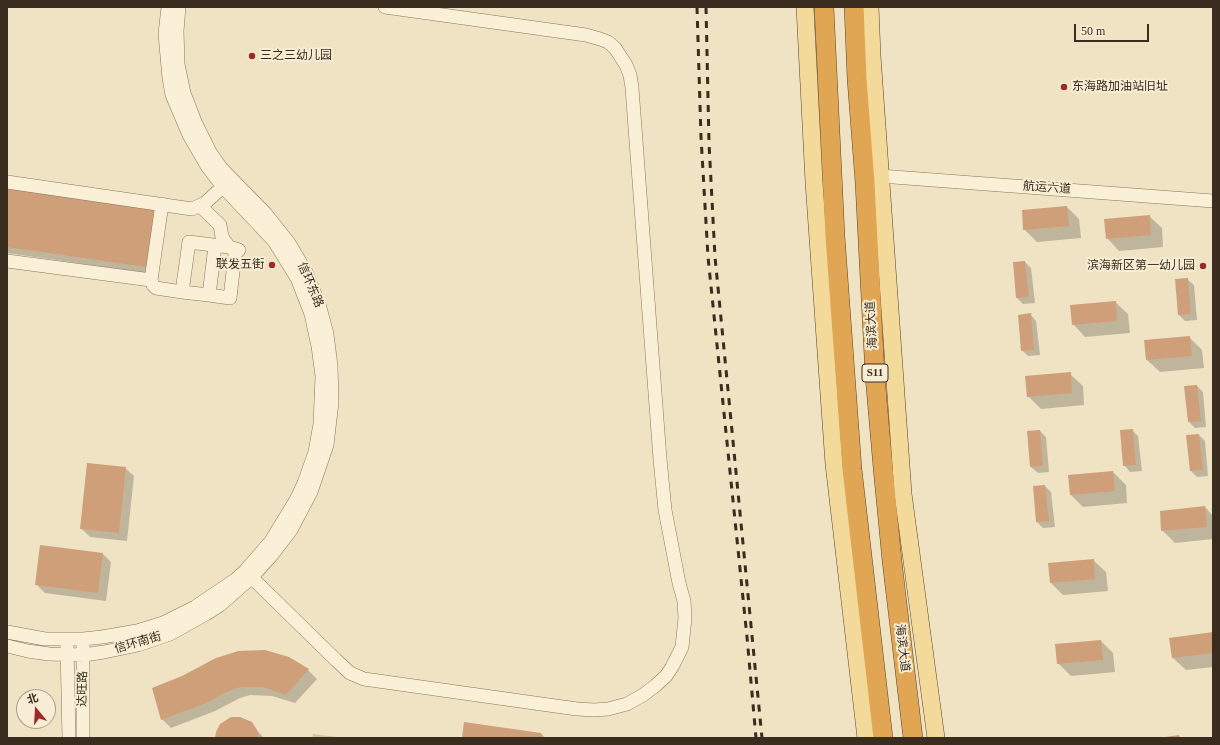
<!DOCTYPE html>
<meta charset="utf-8">
<style>
body{margin:0}
#map{position:relative;width:1220px;height:745px;overflow:hidden;background:#efe3c4;font-family:"Times New Roman","Noto Sans SC",serif}
canvas{display:block}
.frame{position:absolute;inset:0;border:8px solid #3a2c1e;pointer-events:none}
.north{position:absolute;left:16px;top:689px;width:40px;height:40px;box-sizing:border-box;background:#f6edd4;border:1px solid #aba08b;border-radius:50%;rotate:342deg;font-size:11px;font-weight:700;line-height:16px;text-align:center;color:#3a2c1e}
.north::after{content:'';display:block;margin:auto;width:14px;height:18px;background:#9b2a28;clip-path:polygon(50% 0,100% 100%,50% 72%,0 100%)}
.scale{position:absolute;left:1074px;top:24px;width:75px;height:18px;box-sizing:border-box;border:2px solid #3a2c1e;border-top:0;padding-left:5px;font-size:12px;line-height:14px;white-space:nowrap;color:#3a2c1e;-webkit-text-stroke:3px #f6edd4;paint-order:stroke}
</style>
<div id="map">
<canvas width="1220" height="745"></canvas>
<div class="frame"></div>
<div class="north">北</div>
<div class="scale">50 m</div>
</div>
<script>
const c = document.querySelector('canvas').getContext('2d');
c.lineJoin = 'round';
function paint(path, color) {
  c.fillStyle = color;
  c.fill(path, 'evenodd');
}
function poly(rows) {
  const path = new Path2D();
  for (const r of rows) {
    path.moveTo(r[0], r[1]);
    for (let i = 2; i < r.length; i += 2) path.lineTo(r[i], r[i + 1]);
  }
  return path;
}
function trace(path, color, width, dash) {
  c.strokeStyle = color;
  c.lineWidth = width;
  c.lineCap = dash ? 'butt' : 'round';
  c.setLineDash(dash || []);
  c.stroke(path);
}
function drawText(font, color, halo, rows, align = 'center') {
  c.font = font + ' "Times New Roman","Noto Sans SC",serif';
  c.lineWidth = 4;
  c.setLineDash([]);
  c.textBaseline = 'middle';
  c.strokeStyle = halo;
  c.fillStyle = color;
  for (const [text, x, y, turn = 0] of rows) {
    c.save();
    c.translate(x, y);
    c.rotate((+turn || 0) * Math.PI / 180);
    c.textAlign = isNaN(turn) ? turn : align;
    if (halo) c.strokeText(text, 0, 0);
    c.fillText(text, 0, 0);
    c.restore();
  }
}
paint(poly([
 [313,734,346,738,312,738]
]), '#c6ce97');
paint(poly([
 [7,189,154,210,162,219,154,274,7,253],
 [1067,207,1079,219,1081,238,1037,242,1024,229],
 [1149,216,1162,228,1163,247,1119,251,1107,238],
 [1025,262,1031,268,1035,303,1023,304,1017,298],
 [1187,279,1194,285,1197,320,1185,321,1179,315],
 [1115,302,1128,314,1130,333,1085,337,1073,324],
 [1030,314,1036,321,1040,355,1028,356,1022,350],
 [1189,337,1202,350,1204,368,1160,372,1147,360],
 [1070,374,1083,386,1084,405,1041,409,1028,396],
 [1197,386,1203,392,1206,427,1195,428,1189,422],
 [1132,430,1138,436,1142,471,1130,472,1124,465],
 [1040,431,1046,437,1049,472,1038,473,1031,467],
 [1199,435,1205,441,1208,476,1197,477,1191,471],
 [125,468,134,476,127,541,90,537,81,528],
 [1113,472,1126,485,1127,503,1083,507,1071,495,1069,476],
 [1045,486,1051,492,1055,527,1043,528,1037,522,1034,487],
 [1205,507,1213,516,1213,539,1175,543,1162,530],
 [103,554,111,562,106,601,45,593,37,585],
 [1093,560,1106,572,1108,591,1063,595,1051,583],
 [1213,633,1213,667,1186,670,1173,658],
 [1101,641,1113,653,1115,672,1071,676,1058,663],
 [295,661,308,670,317,679,295,703,272,696,250,695,240,698,215,711,171,728,162,719,183,677],
 [248,721,264,738,216,738],
 [541,733,545,738,463,738]
]), '#0003');
paint(poly([
 [7,188,154,209,146,267,7,247],
 [1067,206,1069,226,1023,230,1022,210],
 [1150,215,1151,235,1106,239,1104,219],
 [1025,261,1029,297,1016,298,1013,262],
 [1188,278,1191,314,1178,315,1175,279],
 [1116,301,1117,321,1072,325,1070,305],
 [1031,313,1034,350,1021,351,1018,315],
 [1190,336,1192,356,1146,360,1144,340],
 [1071,372,1072,393,1027,397,1025,376],
 [1197,385,1201,421,1188,422,1184,386],
 [1133,429,1136,465,1123,466,1120,430],
 [1040,430,1043,466,1030,467,1027,431],
 [1199,434,1203,470,1190,471,1186,435],
 [87,463,126,467,119,533,80,529],
 [1113,471,1115,491,1070,495,1068,475],
 [1045,485,1049,521,1036,522,1033,486],
 [1205,506,1207,527,1161,531,1160,511],
 [40,545,103,553,98,593,35,585],
 [1094,559,1095,579,1050,583,1048,563],
 [1213,632,1213,653,1172,658,1169,638],
 [1101,640,1103,660,1057,664,1055,644],
 [265,650,289,657,309,669,286,695,263,687,241,687,231,690,206,703,161,720,152,688,182,676,216,658,229,654,238,651],
 [231,717,240,717,252,722,257,730,259,738,215,738,216,732,220,724],
 [464,722,541,733,541,738,462,738],
 [1179,735,1180,738,1165,738,1165,737]
]), '#ce9f79');
const minor = poly([
 [880,176,1213,201],
 [7,182,192,209,205,203,228,182],
 [162,204,151,280,153,285,156,288,182,292,209,295,230,298,235,254,239,250,229,247,189,242,182,292],
 [200,206,220,225,222,237,229,247],
 [7,261,151,280],
 [209,295,215,246],
 [245,571,336,660,350,673,364,679,577,709,594,710,608,709,627,704,643,695,655,686,666,676,672,667,682,647,685,618,684,601,679,583,665,510,660,459,632,88,630,75,626,65,615,48,608,42,600,39,586,35,385,7],
 [7,632,45,639,83,639,102,637,137,631,163,623,195,607,235,580,245,571,271,541,296,500,304,483,315,452,320,424,322,376,318,346,311,314,297,278,274,241,223,187,207,166,189,135,172,95,169,78,165,34,168,7],
 [7,646,28,651,49,654,84,655,104,652,138,645,170,634,206,614,220,605,252,577,271,556,291,530,311,492,327,445,332,402,331,366,327,334,319,304,306,272,289,243,266,214,221,168,210,152,196,124,184,93,178,64,177,31,179,7],
 [67,646,69,738],
 [83,738,83,646]
]);
const major = poly([
 [805,7,814,182,834,464,866,738],
 [870,7,872,56,903,494,936,738]
]);
const highway = poly([
 [824,7,835,236,852,469,883,738],
 [854,7,857,79,865,183,875,376,883,468,892,561,913,738]
]);
trace(minor, '#8a755a', 14);
trace(major, '#58432e', 18);
trace(highway, '#58432e', 20);
trace(minor, '#faf0d7', 13);
trace(major, '#f3da9b', 17);
trace(highway, '#e0a653', 19);
trace(poly([
 [697,7,701,137,708,257,747,637,756,738],
 [706,7,709,143,715,257,762,738]
]), '#3a2c1e', 3, [7, 7]);
for (const [x, y, r, color] of [
 [252,56,4,"#9b2a28"],
 [1064,87,4,"#9b2a28"],
 [272,265,4,"#9b2a28"],
 [1203,266,4,"#9b2a28"]
]) {
  const dot = new Path2D();
  dot.arc(x, y, r, 0, 2 * Math.PI);
  c.fillStyle = color;
  c.fill(dot);
  trace(dot, '#f6edd4', 1.5);
}
for (const [x, y, w] of [
 [875,373,26]
]) {
  const box = new Path2D();
  box.roundRect(x - w / 2, y - 9, w, 18, 3);
  c.fillStyle = '#f6edd4';
  c.fill(box);
  trace(box, '#3a2c1e', 1);
}
drawText('bold 11px', '#3a2c1e', null, [
 ["S11",875,373]
]);
drawText('12px', '#3a2c1e', '#f6edd4', [
 ["三之三幼儿园",260,56],
 ["东海路加油站旧址",1072,87],
 ["联发五街",264,265,"right"],
 ["滨海新区第一幼儿园",1195,266,"right"]
], 'left');
drawText('12px', '#3a2c1e', '#f6edd4', [
 ["航运六道",1047,188,4],
 ["信环东路",310,285,67],
 ["海滨大道",872,325,-93],
 ["信环南街",138,643,-16],
 ["海滨大道",902,648,83],
 ["达旺路",83,689,-89]
]);
</script>
